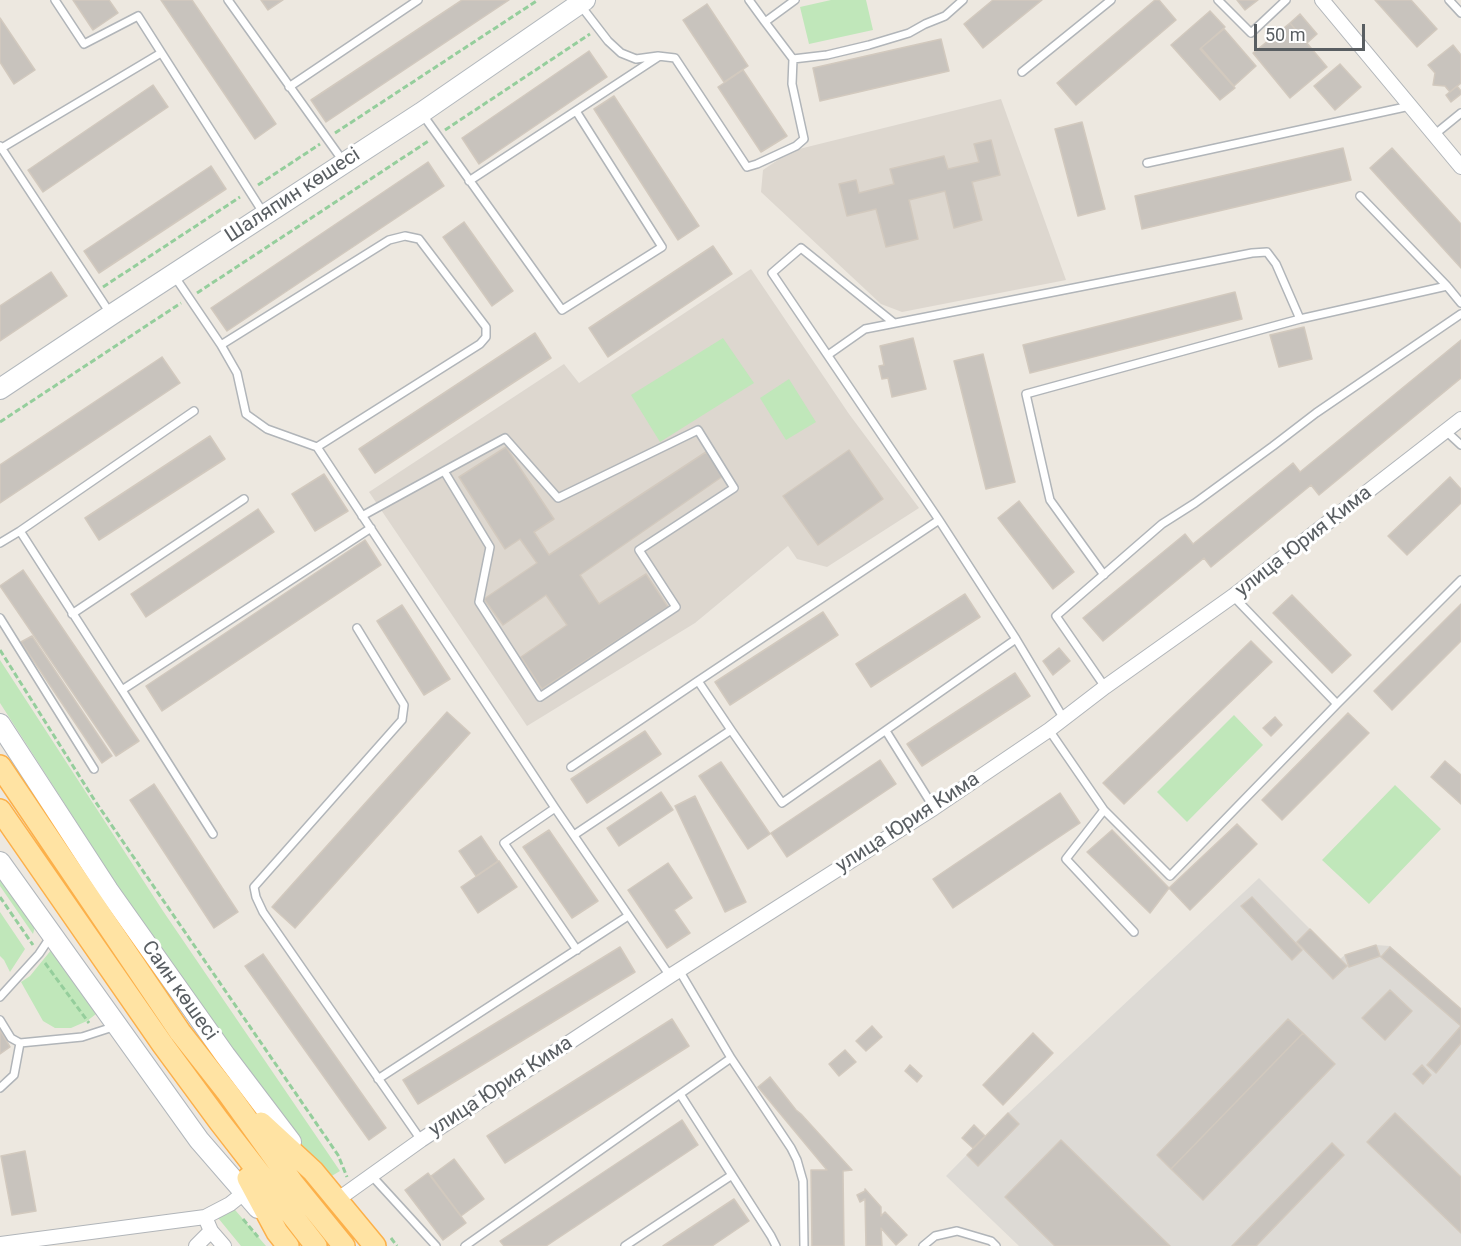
<!DOCTYPE html>
<meta charset="utf-8">
<style>
body{margin:0}
#map{position:relative;width:1461px;height:1246px;overflow:hidden;background:#ede8e0;font-family:Roboto,sans-serif}
canvas{display:block}
.scale{position:absolute;left:1254px;top:24px;width:111px;height:27px;box-sizing:border-box;border:3px solid #595e62;border-top:0;padding-left:8px;font-size:18px;line-height:21px;white-space:nowrap;color:#595e62;-webkit-text-stroke:4px #fff;paint-order:stroke}
</style>
<div id="map">
<canvas width="1461" height="1246"></canvas>
<div class="scale">50 m</div>
</div>
<script>
const c = document.querySelector('canvas').getContext('2d');
c.lineJoin = 'round';
function paint(path, color) {
  c.fillStyle = color;
  c.fill(path, 'evenodd');
}
function poly(rows) {
  const path = new Path2D();
  for (const r of rows) {
    path.moveTo(r[0], r[1]);
    for (let i = 2; i < r.length; i += 2) path.lineTo(r[i], r[i + 1]);
  }
  return path;
}
function trace(path, color, width, dash) {
  c.strokeStyle = color;
  c.lineWidth = width;
  c.lineCap = dash ? 'butt' : 'round';
  c.setLineDash(dash || []);
  c.stroke(path);
}
function drawText(font, color, halo, rows, align = 'center') {
  c.font = font + ' Roboto,sans-serif';
  c.lineWidth = 6;
  c.setLineDash([]);
  c.textBaseline = 'middle';
  c.strokeStyle = halo;
  c.fillStyle = color;
  for (const [text, x, y, turn = 0] of rows) {
    c.save();
    c.translate(x, y);
    c.rotate((+turn || 0) * Math.PI / 180);
    c.textAlign = isNaN(turn) ? turn : align;
    if (halo) c.strokeText(text, 0, 0);
    c.fillText(text, 0, 0);
    c.restore();
  }
}
paint(poly([
 [1259,878,1340,959,1345,955,1376,945,1390,946,1461,1009,1461,1246,1019,1246,946,1176,1008,1113]
]), '#dddad5');
paint(poly([
 [1001,99,1066,280,902,312,881,304,761,192,763,170,791,151],
 [751,269,849,414,919,508,827,567,797,559,788,546,695,623,527,726,369,492,564,364,579,383]
]), '#ddd7cf');
paint(poly([
 [831,0,866,0,873,30,809,44,800,7],
 [723,338,754,383,660,442,631,395],
 [789,379,816,422,786,440,760,398],
 [0,660,163,911,340,1171,325,1180,147,932,0,703],
 [1234,715,1263,745,1187,822,1157,792],
 [1395,785,1441,829,1369,904,1322,860],
 [0,871,36,923,33,934,0,886],
 [0,912,25,949,10,972,4,960,0,956],
 [52,949,96,1014,87,1021,71,1028,55,1028,43,1021,21,982,30,976],
 [230,1204,266,1246,241,1246,214,1213]
]), '#c0e7ba');
const building = poly([
 [73,0,109,0,118,13,93,30,73,0],
 [161,0,192,0,276,124,255,139,161,0],
 [261,0,283,0,268,10,261,0],
 [462,0,509,0,326,122,311,100,462,0],
 [993,0,1042,0,983,48,964,24,993,0],
 [1155,0,1159,0,1176,20,1076,105,1057,83,1155,0],
 [1237,0,1258,0,1245,10,1237,0],
 [1375,0,1411,0,1437,29,1417,47,1375,0],
 [707,4,748,66,724,82,683,20,707,4],
 [1210,11,1225,27,1200,49,1235,88,1220,100,1171,45,1210,11],
 [1300,14,1317,34,1307,43,1290,23,1300,14],
 [0,18,35,70,14,84,0,62,0,18],
 [1290,23,1327,67,1290,98,1253,53,1290,23],
 [1224,29,1256,66,1234,86,1201,48,1224,29],
 [941,39,949,71,820,101,813,68,941,39],
 [1453,45,1461,55,1461,83,1450,92,1445,86,1433,85,1435,73,1428,65,1453,45],
 [589,51,607,77,479,164,462,138,589,51],
 [1340,64,1361,87,1335,110,1314,86,1340,64],
 [743,70,787,136,761,152,718,87,743,70],
 [153,85,168,107,43,192,28,170,153,85],
 [1457,86,1461,91,1461,94,1451,102,1446,95,1457,86],
 [614,96,699,226,678,240,594,109,614,96],
 [1082,122,1105,209,1078,216,1055,129,1082,122],
 [991,140,1000,175,972,182,982,220,954,228,945,191,909,200,918,239,886,247,876,209,847,216,839,184,856,180,859,193,894,184,890,169,944,156,948,169,979,162,974,144,991,140],
 [1343,148,1351,180,1142,229,1135,196,1343,148],
 [1392,148,1461,224,1461,268,1370,168,1392,148],
 [428,162,444,186,227,331,211,308,428,162],
 [211,166,226,189,99,273,84,251,211,166],
 [464,222,513,291,492,306,443,237,464,222],
 [713,246,732,274,608,357,589,328,713,246],
 [51,272,67,296,0,341,0,306,51,272],
 [1235,292,1242,319,1030,373,1023,345,1235,292],
 [1304,327,1312,359,1279,367,1270,335,1304,327],
 [535,333,551,358,375,473,359,449,535,333],
 [913,338,926,389,892,397,888,378,882,379,879,366,884,365,880,346,913,338],
 [1461,340,1461,378,1319,495,1311,485,1211,567,1204,558,1103,641,1083,618,1185,534,1193,544,1293,463,1300,472,1461,340],
 [983,354,1015,482,986,489,954,361,983,354],
 [162,357,180,383,0,503,0,465,162,357],
 [210,436,225,459,99,540,85,518,210,436],
 [506,447,554,519,534,532,549,555,706,452,723,476,580,575,599,604,646,574,668,607,542,689,521,657,567,625,546,595,503,625,484,599,537,563,520,539,505,549,459,477,506,447],
 [849,450,883,499,818,545,783,496,849,450],
 [324,474,348,511,315,531,292,494,324,474],
 [1450,477,1461,489,1461,503,1407,555,1388,536,1450,477],
 [1019,501,1074,572,1053,589,998,518,1019,501],
 [258,509,274,532,146,617,131,594,258,509],
 [365,540,381,565,162,711,146,686,365,540],
 [23,570,139,741,116,756,0,586,23,570],
 [965,594,980,617,871,687,856,664,965,594],
 [1292,595,1351,655,1332,673,1273,613,1292,595],
 [1461,604,1461,641,1392,710,1374,691,1461,604],
 [402,605,450,679,424,695,377,621,402,605],
 [823,612,838,635,730,705,715,682,823,612],
 [32,636,112,756,102,763,21,642,32,636],
 [1251,641,1272,662,1124,804,1103,783,1251,641],
 [1059,648,1070,661,1053,675,1043,661,1059,648],
 [1015,673,1030,696,922,766,907,744,1015,673],
 [447,712,470,733,295,928,272,907,447,712],
 [1348,713,1369,733,1282,820,1262,800,1348,713],
 [1275,717,1282,725,1271,736,1263,728,1275,717],
 [645,731,661,754,587,803,571,779,645,731],
 [880,760,896,784,787,857,771,833,880,760],
 [1445,761,1461,775,1461,804,1431,777,1445,761],
 [721,762,770,834,748,849,699,776,721,762],
 [154,784,238,912,214,928,130,800,154,784],
 [661,792,673,810,619,846,607,828,661,792],
 [1060,793,1080,823,953,908,933,879,1060,793],
 [695,796,746,902,725,912,675,806,695,796],
 [1237,824,1257,844,1190,910,1169,888,1237,824],
 [549,830,598,901,572,918,523,847,549,830],
 [1112,830,1169,888,1150,913,1087,852,1112,830],
 [481,836,498,861,476,876,459,851,481,836],
 [499,861,517,887,478,913,461,887,499,861],
 [668,863,692,898,674,910,690,933,667,948,628,890,668,863],
 [1252,897,1302,950,1292,960,1241,906,1252,897],
 [1310,929,1347,966,1333,979,1297,942,1310,929],
 [1376,945,1380,956,1349,967,1345,955,1376,945],
 [620,947,635,972,418,1104,403,1080,620,947],
 [1390,947,1461,1009,1461,1043,1436,1073,1427,1065,1461,1026,1381,957,1390,947],
 [263,954,386,1128,369,1140,245,966,263,954],
 [1390,990,1412,1011,1385,1040,1362,1018,1390,990],
 [672,1019,689,1046,505,1163,487,1136,672,1019],
 [1288,1019,1303,1033,1171,1169,1157,1155,1288,1019],
 [872,1026,882,1037,866,1051,856,1041,872,1026],
 [0,1030,10,1047,0,1054,0,1030],
 [1033,1033,1053,1053,1003,1105,983,1085,1033,1033],
 [1303,1033,1335,1064,1203,1200,1171,1169,1303,1033],
 [845,1050,856,1062,839,1076,829,1064,845,1050],
 [910,1065,922,1076,917,1082,905,1071,910,1065],
 [1422,1065,1431,1075,1423,1084,1413,1074,1422,1065],
 [770,1077,796,1110,801,1114,852,1170,843,1171,844,1246,812,1246,811,1170,827,1170,758,1087,770,1077],
 [1008,1113,1019,1124,978,1166,967,1155,1008,1113],
 [1395,1113,1461,1177,1461,1233,1367,1142,1395,1113],
 [682,1120,698,1145,546,1246,504,1246,500,1241,682,1120],
 [974,1125,985,1136,973,1148,962,1138,974,1125],
 [1061,1140,1170,1246,1055,1246,1005,1197,1061,1140],
 [1332,1143,1344,1155,1256,1246,1232,1246,1332,1143],
 [25,1151,36,1211,12,1215,1,1156,25,1151],
 [454,1159,484,1199,461,1216,431,1176,454,1159],
 [428,1173,466,1223,443,1240,405,1190,428,1173],
 [865,1189,881,1207,881,1216,885,1212,907,1235,896,1245,881,1228,882,1246,866,1246,865,1199,860,1202,857,1195,865,1191,865,1189],
 [734,1199,749,1221,712,1246,663,1246,734,1199]
]);
paint(building, '#c8c3bd');
trace(building, '#d2c9be', 1.5);
const lane = poly([
 [55,0,84,44,138,16,264,214],
 [228,0,343,161],
 [749,0,765,22,795,0],
 [1218,0,1251,33,1286,0],
 [1449,0,1461,13],
 [581,6,608,41,621,53,636,59,658,56,675,58,747,167,757,164,796,146,804,139,792,84,793,59,765,22],
 [793,59,827,55,869,45,909,33,925,24,945,16,963,0],
 [1022,72,1111,0],
 [289,87,418,0],
 [423,115,562,310,662,247,576,111],
 [1434,135,1461,113],
 [0,146,110,313],
 [0,149,161,53],
 [1147,163,1410,106],
 [469,181,658,57],
 [1360,196,1447,286,1461,303],
 [175,277,221,345,237,373,246,414,267,429,317,447,555,808,670,976],
 [894,323,801,248,772,273,939,520,1016,639,1064,719],
 [221,345,389,240,405,236,419,239,486,327,486,337,480,344,317,447],
 [828,355,865,329,1252,253,1267,252,1276,264,1300,319],
 [1447,432,1461,445],
 [362,516,444,471,505,438,558,498,698,430,734,488,639,550,676,607,540,697,479,602,490,547,444,471],
 [20,531,194,411],
 [0,543,20,531,122,690,371,528],
 [1104,575,1050,500,1026,394,1300,319,1447,286],
 [1233,596,1337,704],
 [72,614,244,499],
 [0,618,94,769],
 [357,628,404,705,402,720,254,887,256,897,263,912,421,1140],
 [1105,687,1056,616,1162,524,1195,503,1273,446,1316,413,1461,314],
 [122,690,213,834],
 [731,730,782,803,1016,639],
 [1049,730,1104,810,1170,876,1337,704,1461,580],
 [886,731,934,808],
 [571,767,698,681],
 [555,808,504,843,577,950],
 [1104,810,1066,859,1134,932],
 [574,835,731,730,698,681,939,520],
 [679,970,731,1058,791,1148,797,1160,803,1181,804,1246],
 [0,997,39,954,51,936],
 [0,1020,11,1038,20,1043,82,1037,116,1026],
 [378,1079,628,916],
 [0,1088,14,1075,20,1043],
 [680,1094,771,1236,776,1246],
 [371,1175,436,1246],
 [465,1246,731,1058],
 [625,1246,732,1175],
 [923,1246,935,1236,957,1231,991,1241,996,1246]
]);
const street = poly([
 [1322,0,1461,167],
 [337,1200,421,1140,670,976,934,808,1049,730,1105,687,1233,596,1461,419],
 [205,1217,211,1231,224,1246],
 [0,1244,205,1217,230,1204,245,1192],
 [196,1246,211,1231]
]);
const secondary = poly([
 [0,389,111,315,421,113,585,0],
 [0,724,108,890,225,1055,291,1142],
 [0,862,199,1140,258,1208]
]);
const primary = poly([
 [0,766,180,1032,228,1093,292,1182,344,1246],
 [0,810,163,1045,219,1121,316,1246],
 [261,1123,313,1171,375,1246],
 [248,1178,277,1232,288,1246]
]);
trace(lane, '#b1b5b9', 10);
trace(street, '#b1b5b9', 16);
trace(secondary, '#b2b7bc', 22);
trace(primary, '#fcb04a', 24);
trace(poly([
 [445,130,590,34],
 [335,133,538,0],
 [258,185,320,144],
 [103,287,240,197],
 [197,293,430,140],
 [0,422,181,303],
 [0,650,95,801,338,1155,347,1177],
 [0,897,33,945],
 [45,963,89,1023],
 [243,1219,258,1237],
 [391,1238,397,1246]
]), '#95ce9c', 3, [6, 3]);
trace(lane, '#fff', 7);
trace(street, '#fff', 14);
trace(secondary, '#fff', 20);
trace(primary, '#ffe3a3', 21);
drawText('20px', '#595e62', '#fff', [
 ["Шаляпин көшесі",293,196,-33],
 ["улица Юрия Кима",1304,542,-38],
 ["улица Юрия Кима",908,823,-33],
 ["Саин көшесі",179,991,55],
 ["улица Юрия Кима",501,1087,-33]
]);
</script>
